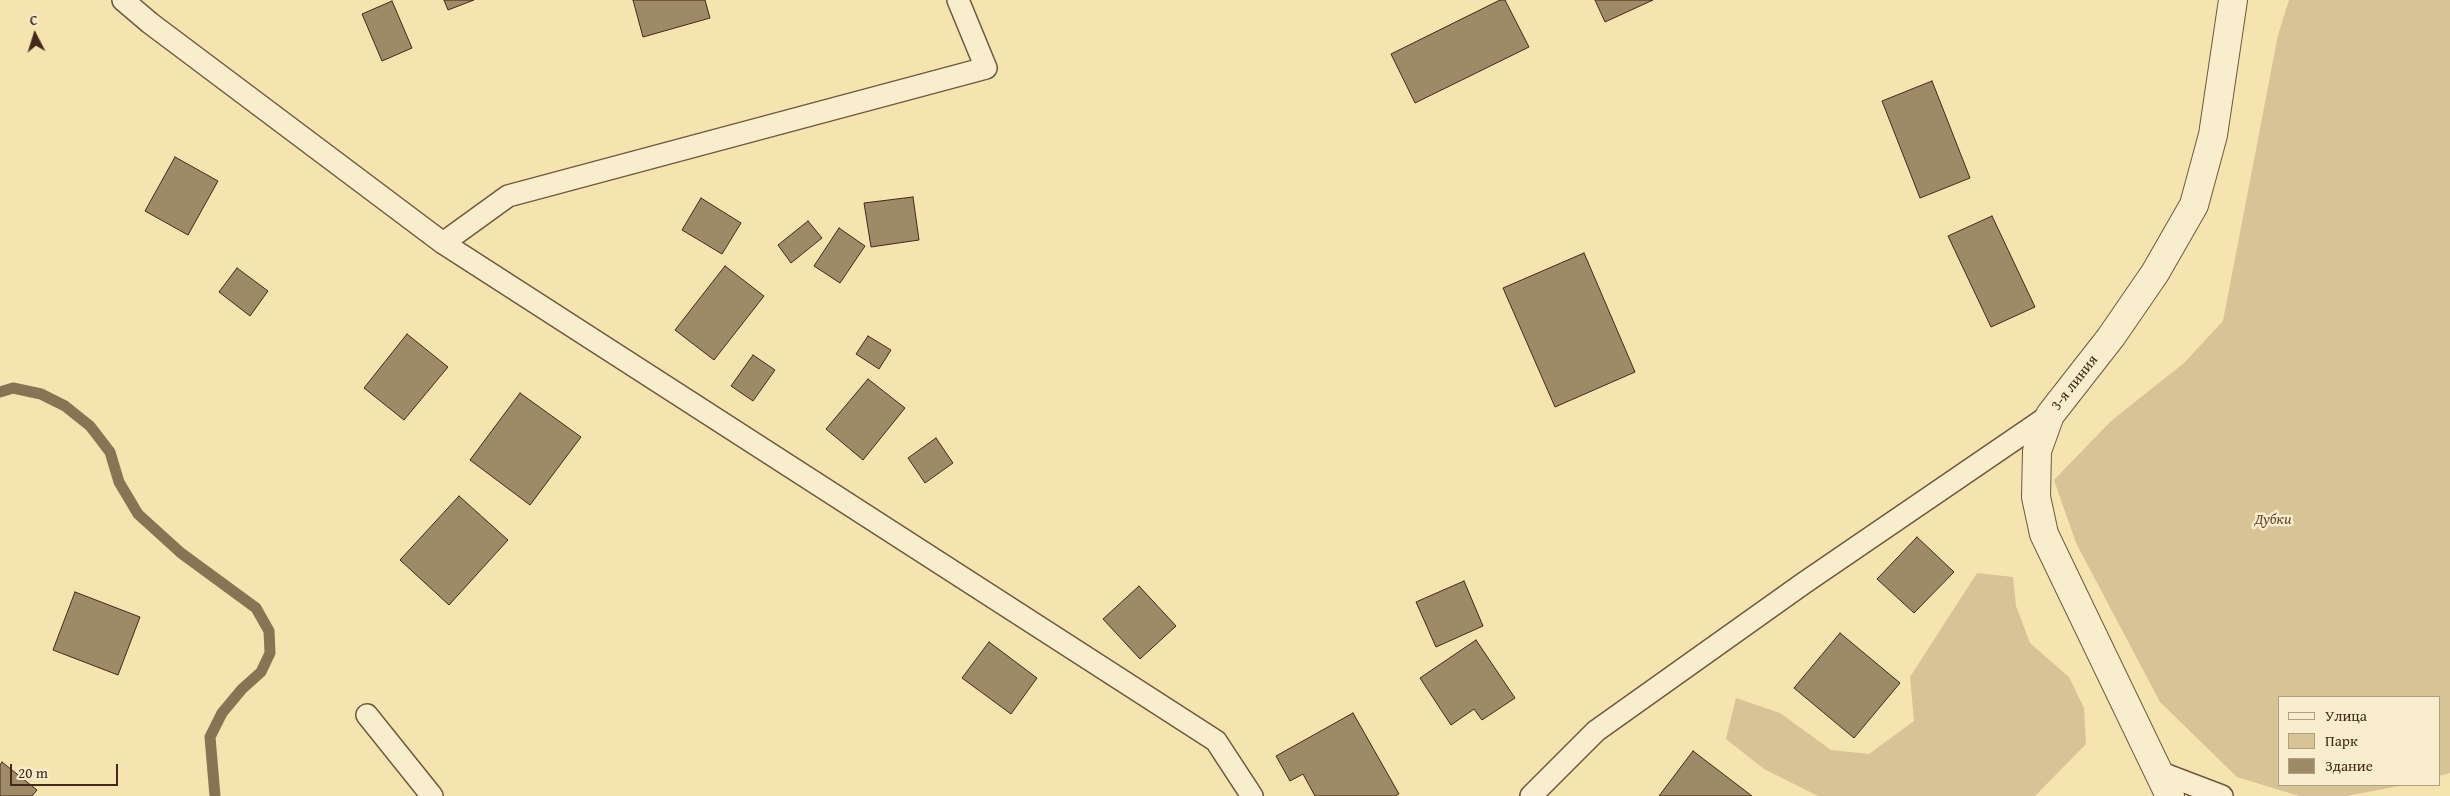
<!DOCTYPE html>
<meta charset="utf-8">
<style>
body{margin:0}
#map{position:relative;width:2450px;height:796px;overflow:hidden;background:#f5e3b0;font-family:"Gentium Book Plus",serif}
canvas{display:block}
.legend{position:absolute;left:2278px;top:696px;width:162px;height:90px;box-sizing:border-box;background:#f8edcc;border:1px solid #af9f84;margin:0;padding:6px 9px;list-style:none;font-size:15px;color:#422919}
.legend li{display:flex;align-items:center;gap:10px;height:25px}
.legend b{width:25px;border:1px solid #af9f84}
.north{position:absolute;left:10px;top:10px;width:50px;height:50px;-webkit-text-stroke:4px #f8edcc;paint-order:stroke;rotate:355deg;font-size:14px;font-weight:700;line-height:20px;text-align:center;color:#422919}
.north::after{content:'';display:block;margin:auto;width:18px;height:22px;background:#422919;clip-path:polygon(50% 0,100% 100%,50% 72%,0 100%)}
.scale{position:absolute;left:10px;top:764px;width:108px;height:22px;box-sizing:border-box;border:2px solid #422919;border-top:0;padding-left:6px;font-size:15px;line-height:18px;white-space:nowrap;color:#422919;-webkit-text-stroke:4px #f8edcc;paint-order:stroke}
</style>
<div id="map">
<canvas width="2450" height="796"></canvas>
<ul class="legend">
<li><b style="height:6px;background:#f8edcc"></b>Улица</li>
<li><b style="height:14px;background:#d7c396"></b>Парк</li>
<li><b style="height:14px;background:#9f8a68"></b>Здание</li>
</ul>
<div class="north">С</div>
<div class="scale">20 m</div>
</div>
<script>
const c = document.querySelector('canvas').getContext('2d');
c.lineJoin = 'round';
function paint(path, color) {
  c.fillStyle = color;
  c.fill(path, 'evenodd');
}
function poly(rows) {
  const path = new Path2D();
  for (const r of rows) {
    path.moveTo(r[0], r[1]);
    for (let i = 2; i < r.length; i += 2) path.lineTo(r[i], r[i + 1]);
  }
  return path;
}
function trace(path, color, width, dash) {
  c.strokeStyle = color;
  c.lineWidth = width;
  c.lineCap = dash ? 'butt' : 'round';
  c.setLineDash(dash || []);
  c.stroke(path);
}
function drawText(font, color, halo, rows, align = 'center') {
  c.font = font + ' "Gentium Book Plus",serif';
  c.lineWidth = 5;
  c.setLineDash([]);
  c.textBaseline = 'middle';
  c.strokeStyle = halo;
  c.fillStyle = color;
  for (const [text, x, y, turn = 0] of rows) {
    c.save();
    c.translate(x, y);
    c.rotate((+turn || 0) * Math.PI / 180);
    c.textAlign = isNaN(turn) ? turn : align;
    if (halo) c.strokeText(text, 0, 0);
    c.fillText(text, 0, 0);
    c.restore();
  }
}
paint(poly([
 [2289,0,2450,0,2450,773,2439,776,2439,697,2279,697,2279,785,2405,785,2346,796,2299,796,2237,777,2160,702,2076,543,2054,480,2111,421,2184,363,2223,321,2278,35],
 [1977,573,2013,577,2016,606,2030,643,2069,677,2084,708,2086,744,2035,796,1818,796,1764,769,1726,739,1736,698,1780,713,1831,750,1869,754,1914,721,1910,677]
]), '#d7c396');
trace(poly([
 [0,392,13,388,41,394,65,406,90,426,110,452,119,482,138,514,181,553,256,608,269,631,270,653,261,672,242,689,222,713,210,737,215,796]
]), '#897355', 11);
const building = poly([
 [444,0,474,0,448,10,444,0],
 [633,0,705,0,710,18,643,37,633,0],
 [1500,0,1505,0,1529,47,1415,103,1391,54,1500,0],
 [1595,0,1653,0,1605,22,1595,0],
 [392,1,412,48,382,61,362,14,392,1],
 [1932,81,1970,178,1920,198,1882,101,1932,81],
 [175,157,218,181,188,235,145,211,175,157],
 [913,197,919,240,871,247,864,203,913,197],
 [701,198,741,223,722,254,682,230,701,198],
 [1992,216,2035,307,1991,327,1948,236,1992,216],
 [808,221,822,238,791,263,778,245,808,221],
 [839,228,865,246,840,283,814,266,839,228],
 [1584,253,1635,372,1555,407,1503,288,1584,253],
 [725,266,764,296,714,360,675,330,725,266],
 [237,268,268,291,250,316,219,292,237,268],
 [407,334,448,367,404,420,364,388,407,334],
 [868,336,891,350,879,369,856,354,868,336],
 [753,355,775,370,753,401,731,386,753,355],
 [868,379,905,408,863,460,826,429,868,379],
 [520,393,581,437,530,505,470,460,520,393],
 [936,438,953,463,925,483,908,458,936,438],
 [459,496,508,540,449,605,400,560,459,496],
 [1917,537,1954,572,1914,613,1877,579,1917,537],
 [1464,581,1483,626,1436,647,1416,602,1464,581],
 [1139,586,1176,626,1140,659,1103,619,1139,586],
 [75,592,140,617,118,675,53,650,75,592],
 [1840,633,1900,683,1854,738,1794,688,1840,633],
 [1476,640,1515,698,1482,720,1474,709,1451,725,1420,678,1476,640],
 [989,642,1037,678,1011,714,962,678,989,642],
 [1353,713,1399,794,1395,796,1315,796,1303,774,1290,781,1276,756,1353,713],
 [1693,751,1752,796,1659,796,1693,751],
 [2,762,37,790,32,796,0,796,0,765,2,762]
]);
paint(building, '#9f8a68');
trace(building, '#422919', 1);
const lane = poly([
 [123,0,150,23,443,243,1216,741,1252,796],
 [443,243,508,196,986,68,958,0],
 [367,715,432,796],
 [2159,772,2222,796],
 [1531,796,1596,731,1804,583,2050,415]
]);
const street = poly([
 [2170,796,2044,534,2036,497,2037,451,2050,415,2111,337,2155,273,2194,205,2213,135,2233,0]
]);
trace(lane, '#6f583f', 24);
trace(street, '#6f583f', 30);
trace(lane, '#f8edcc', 21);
trace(street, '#f8edcc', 28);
drawText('15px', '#422919', '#f8edcc', [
 ["3-я линия",2075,383,-52]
]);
drawText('italic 15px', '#604832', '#f8edcc', [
 ["Дубки",2273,520]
]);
</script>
